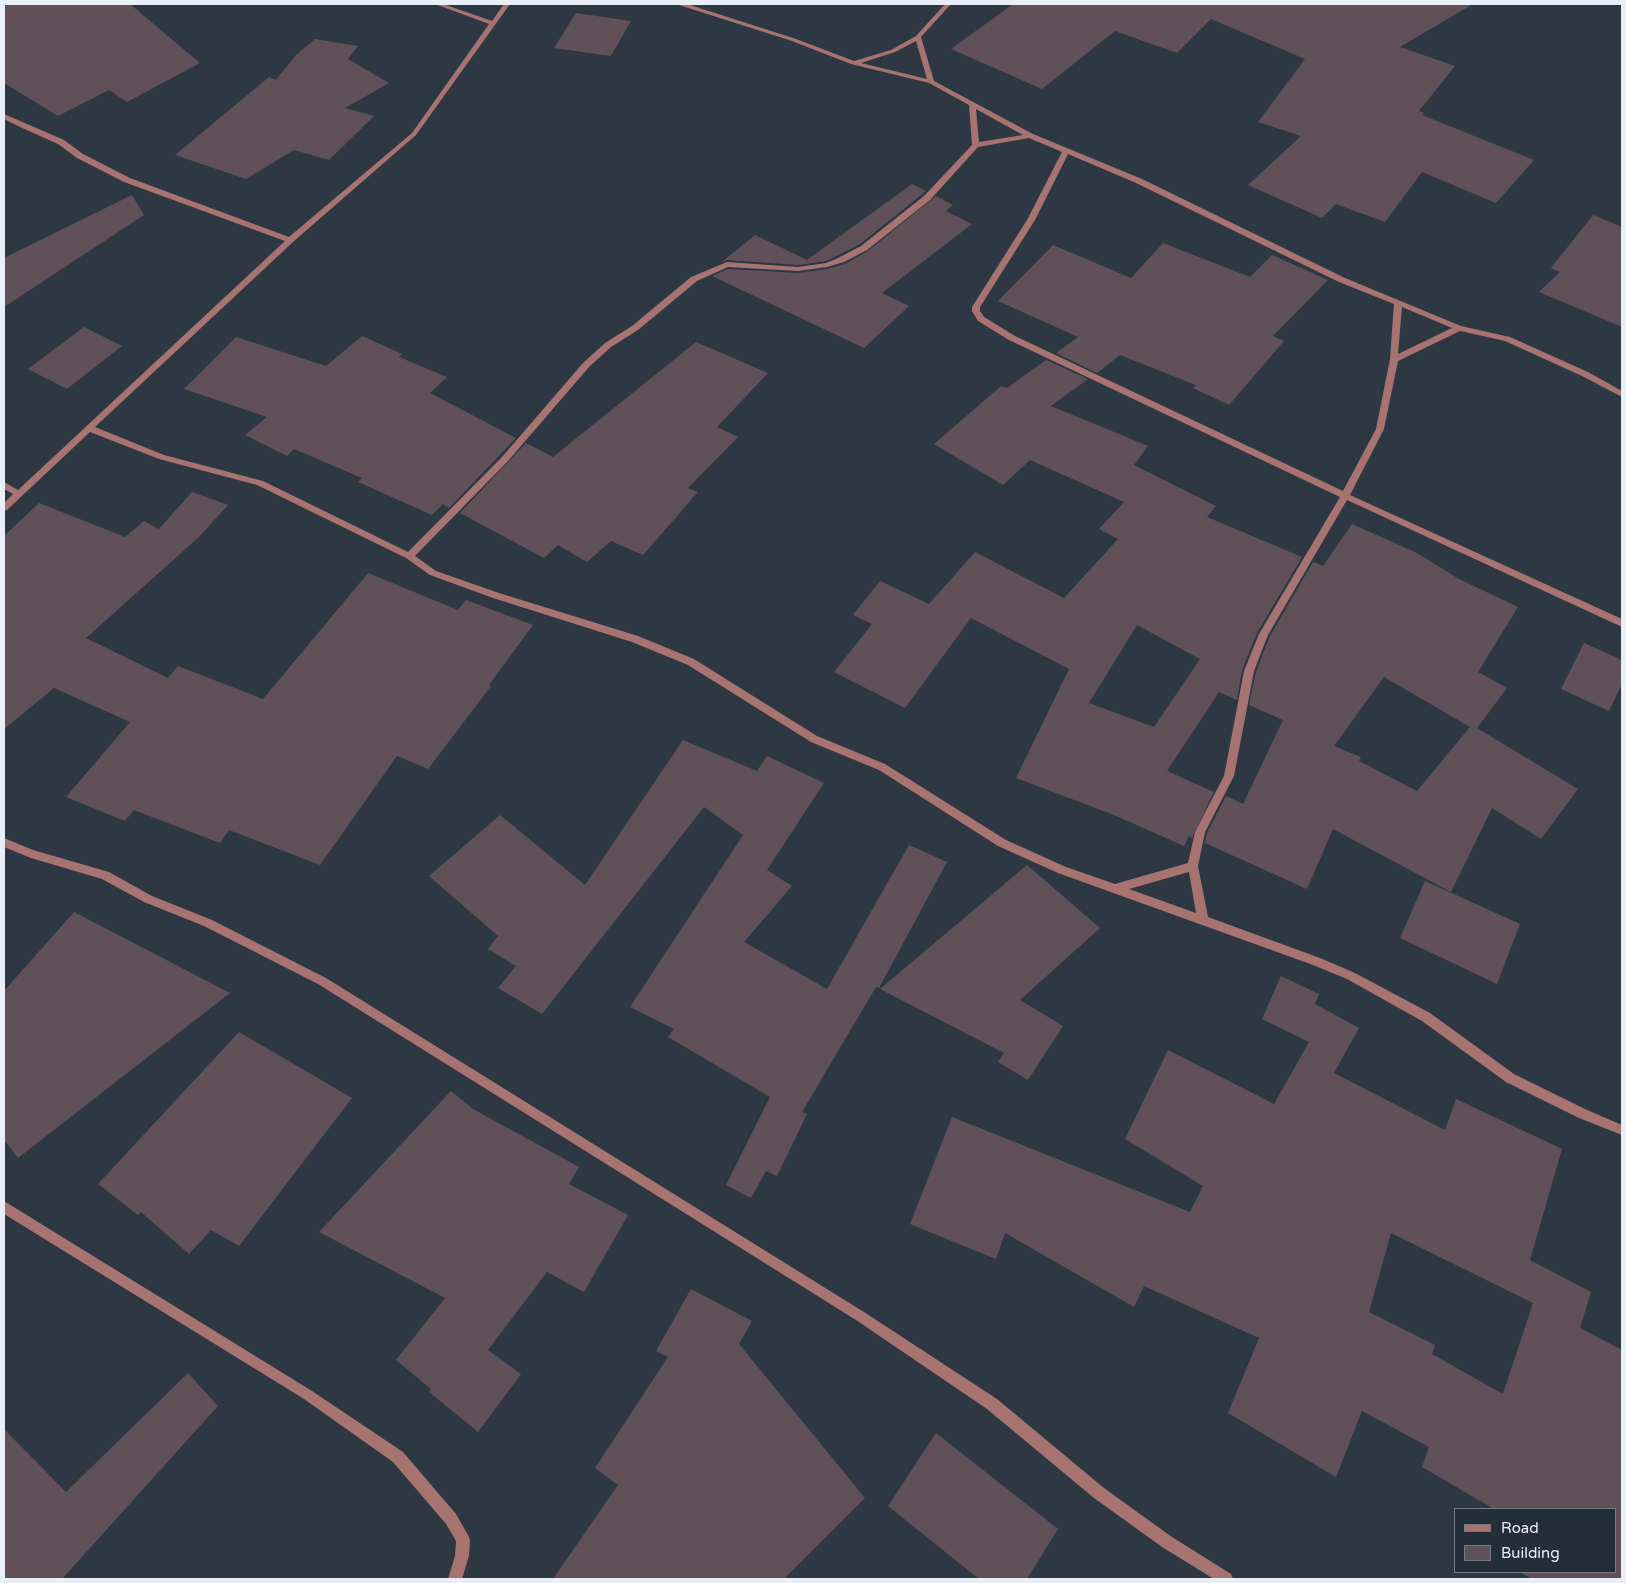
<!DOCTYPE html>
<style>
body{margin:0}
#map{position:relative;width:1626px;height:1583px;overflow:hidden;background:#2d3843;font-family:"Varela Round",sans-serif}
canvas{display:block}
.frame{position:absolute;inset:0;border:5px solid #e9eff7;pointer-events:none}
.legend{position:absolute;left:1454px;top:1508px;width:162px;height:65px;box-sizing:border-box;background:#242e39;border:1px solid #737b85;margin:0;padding:6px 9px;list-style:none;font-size:15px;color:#e9eff7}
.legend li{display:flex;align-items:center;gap:10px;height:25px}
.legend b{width:25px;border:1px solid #737b85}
</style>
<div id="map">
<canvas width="1626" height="1583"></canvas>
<div class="frame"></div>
<ul class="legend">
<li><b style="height:6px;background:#a67370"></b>Road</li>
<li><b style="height:14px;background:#605159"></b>Building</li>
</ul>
</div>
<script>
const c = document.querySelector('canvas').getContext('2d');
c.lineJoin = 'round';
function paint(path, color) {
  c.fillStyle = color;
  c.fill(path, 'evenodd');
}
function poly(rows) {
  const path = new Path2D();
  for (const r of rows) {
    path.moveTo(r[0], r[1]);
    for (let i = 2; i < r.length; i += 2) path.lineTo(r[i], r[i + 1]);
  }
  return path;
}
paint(poly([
 [4,4,130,4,200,63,127,102,109,90,58,116,4,83],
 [1013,4,1473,4,1400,47,1455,66,1419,111,1424,113,1422,115,1534,160,1496,203,1422,172,1385,222,1336,204,1322,218,1248,185,1301,136,1258,122,1305,59,1211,19,1177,53,1115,31,1042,89,951,49],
 [576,13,631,21,611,56,554,48],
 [315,39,358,46,348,59,389,83,345,108,374,116,329,160,294,150,246,179,175,155,269,77,276,80,296,55],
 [912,184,926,191,860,244,826,261,798,265,727,260,722,262,755,235,807,260],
 [132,195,144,215,4,307,4,258],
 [936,196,953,205,946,211,972,224,882,293,909,306,864,348,712,276,728,269,798,273,827,269,845,264,868,251],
 [1593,215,1622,227,1622,327,1539,292,1560,272,1551,268],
 [1163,243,1250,277,1272,255,1328,280,1273,336,1284,341,1229,405,1193,388,1196,385,1120,355,1097,373,1056,353,1078,337,998,301,1053,245,1131,278],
 [84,327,122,346,67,389,28,369],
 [362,336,402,354,399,357,447,377,430,393,516,438,449,508,443,504,432,515,358,482,362,478,294,449,287,456,245,435,267,417,184,389,236,337,326,366],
 [696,342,768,373,717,427,738,437,688,488,698,492,643,555,611,541,587,562,558,545,544,558,460,513,526,443,553,457],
 [1046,360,1088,379,1051,406,1148,446,1134,465,1216,506,1207,517,1302,557,1257,633,1242,670,1237,700,1219,692,1167,771,1214,792,1192,838,1189,836,1184,846,1114,815,1016,778,1069,669,971,618,905,708,834,672,872,624,853,615,880,581,929,604,975,552,1064,598,1118,539,1099,529,1124,502,1030,460,1003,485,934,444,1001,386,1007,388],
 [1137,625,1200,659,1154,727,1089,703],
 [192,492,228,505,199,537,86,638,168,678,178,666,263,699,368,573,458,610,466,600,533,625,489,685,491,686,428,769,397,756,320,865,229,830,220,843,134,810,125,821,66,797,130,722,54,688,4,729,4,536,39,503,125,537,144,521,159,529],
 [1352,524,1417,553,1459,579,1518,607,1478,672,1507,688,1477,728,1578,789,1541,839,1492,808,1451,892,1333,829,1307,889,1205,843,1207,833,1226,796,1243,804,1283,720,1249,705,1256,672,1270,636,1313,562,1323,566],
 [1384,677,1470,727,1417,791,1359,761,1361,757,1334,746],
 [1584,643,1622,660,1622,684,1609,711,1561,689],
 [683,740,757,771,767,756,824,783,767,870,792,886,744,942,827,989,909,845,947,862,879,988,876,987,802,1112,807,1114,777,1176,766,1171,751,1198,726,1185,770,1097,668,1037,674,1029,630,1007,743,835,704,807,542,1014,498,988,516,966,488,949,498,936,429,876,500,815,585,885],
 [1027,865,1100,928,1020,1000,1063,1026,1028,1080,998,1062,1004,1053,880,989],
 [1425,881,1520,924,1497,984,1400,938],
 [74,912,230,993,18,1158,4,1140,4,991],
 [1281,976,1319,994,1315,1004,1359,1028,1334,1073,1445,1130,1456,1099,1562,1149,1530,1260,1591,1292,1580,1328,1622,1350,1622,1579,1533,1579,1519,1572,1615,1572,1615,1509,1494,1509,1422,1467,1429,1447,1362,1411,1336,1477,1228,1413,1259,1338,1144,1286,1134,1307,1005,1233,996,1259,910,1224,952,1117,1190,1212,1203,1186,1125,1139,1168,1050,1274,1104,1309,1042,1262,1019],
 [1391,1233,1533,1303,1503,1394,1432,1354,1435,1345,1369,1312],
 [239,1032,352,1098,239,1246,211,1230,189,1254,141,1212,138,1215,98,1184],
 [451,1091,473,1109,579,1167,569,1184,628,1215,584,1292,547,1272,488,1350,521,1374,478,1432,429,1392,431,1389,396,1360,445,1298,319,1232],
 [691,1289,752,1321,739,1344,865,1498,784,1579,553,1579,618,1485,595,1468,668,1357,656,1351],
 [188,1373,218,1406,62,1579,4,1579,4,1429,66,1492],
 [936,1433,1058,1529,1027,1579,979,1579,888,1506]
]), '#605159');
paint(poly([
 [435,4,443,4,492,21,504,4,510,4,416,135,293,242,95,427,164,455,263,481,408,552,502,457,583,363,605,343,632,326,691,277,727,262,798,267,826,263,838,258,861,246,924,196,972,145,969,105,929,83,851,64,792,41,679,5,678,4,687,4,796,39,854,61,891,50,916,36,945,4,951,4,921,37,934,81,1033,134,1142,179,1345,278,1461,326,1510,337,1588,372,1622,391,1622,397,1582,376,1505,341,1460,331,1398,361,1384,429,1350,495,1622,619,1622,627,1347,500,1268,635,1254,671,1234,776,1205,832,1198,866,1208,917,1320,958,1355,973,1430,1013,1514,1074,1587,1110,1622,1125,1622,1135,1579,1118,1506,1082,1422,1021,1347,979,1313,965,1058,873,998,846,879,770,811,742,688,665,632,642,493,598,430,575,406,558,257,485,159,459,90,432,7,510,4,511,4,503,13,494,4,489,4,482,18,490,285,241,124,182,77,158,58,144,20,127,4,119,4,114,64,140,83,154,130,178,289,237,412,133,489,24,435,4],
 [916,41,927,79,861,63,895,52,916,41],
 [976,109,1023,135,979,142,976,109],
 [1029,138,1062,152,1027,220,972,307,972,311,978,321,1009,340,1340,497,1259,634,1244,671,1224,776,1195,832,1188,863,1115,884,1066,867,1006,840,885,764,817,736,694,659,638,636,499,593,436,571,415,556,508,461,589,367,611,347,638,330,697,281,728,267,798,271,827,267,844,262,867,250,930,200,978,147,1029,138],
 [1068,154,1136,183,1339,282,1394,304,1390,359,1376,429,1343,491,1015,336,984,317,980,311,980,307,1035,220,1068,154],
 [1402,307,1452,328,1398,354,1402,307],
 [1189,872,1196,913,1129,889,1189,872],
 [4,838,33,850,109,872,152,896,212,920,326,978,864,1312,997,1399,1104,1488,1172,1537,1231,1574,1233,1579,1214,1579,1162,1547,1094,1498,987,1409,856,1320,318,984,204,926,144,902,102,879,31,858,4,847,4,838],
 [4,1201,312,1391,403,1452,456,1514,468,1535,470,1540,469,1556,462,1579,448,1579,455,1556,456,1541,446,1524,393,1462,304,1399,4,1214,4,1201]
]), '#a67370');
</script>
